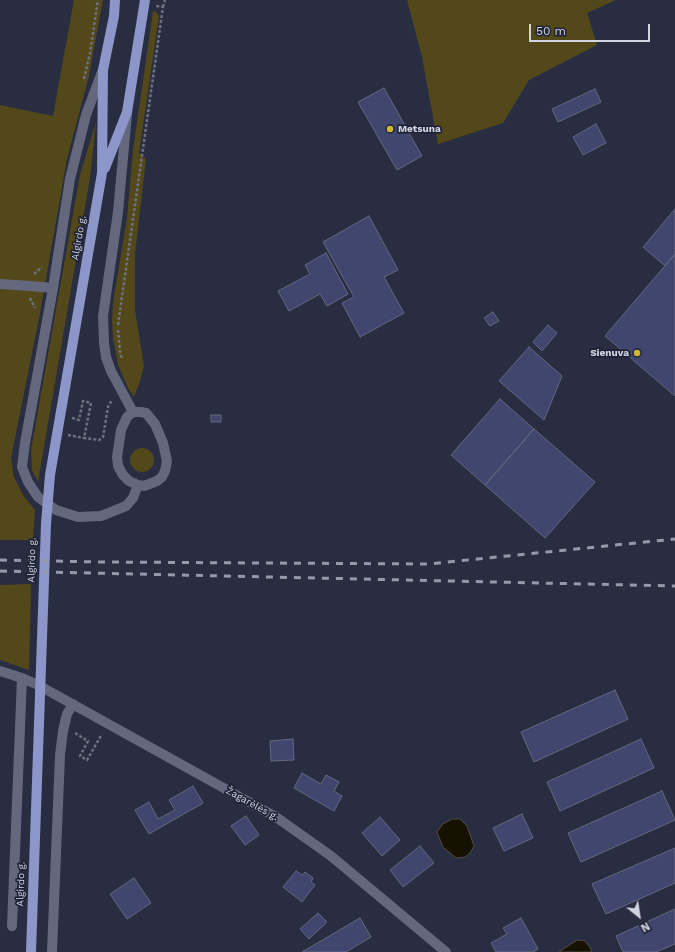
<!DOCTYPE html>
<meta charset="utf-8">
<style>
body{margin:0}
#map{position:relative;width:675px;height:952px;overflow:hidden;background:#292d41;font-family:"Work Sans",sans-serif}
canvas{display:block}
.north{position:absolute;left:619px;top:896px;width:40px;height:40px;-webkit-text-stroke:3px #1f2336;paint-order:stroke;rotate:150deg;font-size:11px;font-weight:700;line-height:16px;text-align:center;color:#d1d4e2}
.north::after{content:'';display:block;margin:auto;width:14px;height:18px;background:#d1d4e2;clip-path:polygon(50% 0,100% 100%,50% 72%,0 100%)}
.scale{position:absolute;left:529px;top:24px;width:121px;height:18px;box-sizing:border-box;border:2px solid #d1d4e2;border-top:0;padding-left:5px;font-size:12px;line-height:14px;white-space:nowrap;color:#d1d4e2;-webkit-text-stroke:3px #1f2336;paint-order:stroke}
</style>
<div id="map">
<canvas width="675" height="952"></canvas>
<div class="north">N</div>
<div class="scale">50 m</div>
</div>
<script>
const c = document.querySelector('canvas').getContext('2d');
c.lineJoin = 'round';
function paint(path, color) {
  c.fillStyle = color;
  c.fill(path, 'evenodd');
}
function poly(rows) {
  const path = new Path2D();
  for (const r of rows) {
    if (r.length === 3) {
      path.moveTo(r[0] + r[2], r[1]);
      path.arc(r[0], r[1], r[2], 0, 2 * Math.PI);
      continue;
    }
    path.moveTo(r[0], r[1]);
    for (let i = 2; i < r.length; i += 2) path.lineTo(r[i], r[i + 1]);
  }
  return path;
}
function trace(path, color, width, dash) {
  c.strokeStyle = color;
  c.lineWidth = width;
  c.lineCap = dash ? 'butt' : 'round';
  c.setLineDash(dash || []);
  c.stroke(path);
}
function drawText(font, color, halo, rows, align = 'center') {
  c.font = font + ' "Work Sans",sans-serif';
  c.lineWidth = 3.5;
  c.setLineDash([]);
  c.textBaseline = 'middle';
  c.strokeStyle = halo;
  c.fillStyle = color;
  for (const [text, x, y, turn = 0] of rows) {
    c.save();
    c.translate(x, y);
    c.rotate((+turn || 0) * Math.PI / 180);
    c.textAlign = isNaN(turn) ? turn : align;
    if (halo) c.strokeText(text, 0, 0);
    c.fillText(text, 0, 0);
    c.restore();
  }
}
paint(poly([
 [74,0,103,0,89,76,67,159,40,313,11,458,14,477,23,495,35,510,33,540,0,540,0,105,53,116],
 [407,0,616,0,587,13,597,45,529,80,503,123,438,144,422,57],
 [153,11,156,12,159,16,139,153,146,159,135,254,135,310,144,366,140,381,134,397,128,388,118,365,113,338,112,322,113,303,127,218,133,150],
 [96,122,90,178,38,482,32,470,31,450,80,175],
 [142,460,12],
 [31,584,29,670,0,660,0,585]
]), '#52481a');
const water = poly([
 [452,819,460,819,467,826,474,846,470,853,465,857,456,858,443,847,437,832,443,824,452,819],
 [577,940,585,941,591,949,591,952,559,952,577,940]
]);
paint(water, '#171200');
trace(water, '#4f4c44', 1);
const building = poly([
 [384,88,422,156,397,170,358,102,384,88],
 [595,89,601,102,558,122,552,109,595,89],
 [596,124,606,143,583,155,573,137,596,124],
 [675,209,675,254,665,266,643,247,675,209],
 [369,216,398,270,384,277,404,313,360,337,342,303,354,297,323,242,369,216],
 [326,253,348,294,327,306,320,294,289,311,278,291,310,274,305,265,326,253],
 [675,254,675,396,605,336,675,254],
 [493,312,499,321,490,326,484,318,493,312],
 [548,325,557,333,542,351,533,342,548,325],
 [529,347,562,376,544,420,499,381,529,347],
 [500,399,534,429,485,485,451,455,500,399],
 [211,415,221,415,221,422,211,422,211,415],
 [534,429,595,482,545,538,485,485,534,429],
 [615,690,628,719,534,762,521,732,615,690],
 [293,739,294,760,271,761,270,741,293,739],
 [641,739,654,768,560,811,547,782,641,739],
 [302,773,321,784,326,775,339,782,334,791,342,796,334,811,294,788,302,773],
 [193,786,203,803,149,834,135,810,149,802,158,819,175,810,169,800,193,786],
 [662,791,675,820,581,862,568,833,662,791],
 [522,814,533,838,504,851,493,828,522,814],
 [246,816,259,835,245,845,231,826,246,816],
 [380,817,400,840,382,856,362,833,380,817],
 [420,846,434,863,403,887,390,870,420,846],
 [675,848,675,883,606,914,592,884,675,848],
 [296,871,302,875,305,872,313,878,311,882,315,885,302,902,283,887,296,871],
 [134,878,151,903,127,919,110,894,134,878],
 [675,909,675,944,656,952,623,952,616,936,675,909],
 [318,913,327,922,309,939,300,929,318,913],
 [360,918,371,937,346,952,302,952,360,918],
 [521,918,538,949,533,952,496,952,491,943,507,934,503,928,521,918]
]);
paint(building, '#40466d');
trace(building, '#646980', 1);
trace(poly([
 [163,7,165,0],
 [84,79,90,53,98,0],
 [34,274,42,267],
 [30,298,35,308],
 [118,325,163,7,156,6],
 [118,330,120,351,122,359],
 [72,418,79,420,83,401,91,403,84,438,99,440,103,437,108,407,112,400],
 [68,435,84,438],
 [75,733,88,741,80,756,87,760,102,734]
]), '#6d7182', 2.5, [3, 2]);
trace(poly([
 [102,72,86,115,70,179,53,288,25,443,22,467,28,482,38,497,56,510,78,517,101,516,126,506,133,498,138,485],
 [127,114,118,212,103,316,104,343,106,357,111,371,133,412],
 [0,284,31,286,53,288],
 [133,412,141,412,146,413,155,424,163,443,167,461,165,471,162,477,157,481,144,486,138,485,129,481,123,475,118,466,117,457,121,430,127,417,133,412],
 [0,671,22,678,38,685,276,817,331,856,446,952],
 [12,926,22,678],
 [52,952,60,755,63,731,67,714,73,704]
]), '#64687f', 10);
trace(poly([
 [105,168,127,112,145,0],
 [31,952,46,524,50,475,102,173,103,70,114,16,115,0]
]), '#8c96c9', 10);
trace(poly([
 [0,560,100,562,428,564,675,539],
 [0,571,675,586]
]), '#9599a9', 3, [7, 7]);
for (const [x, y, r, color] of [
 [390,129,4,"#d2b736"],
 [637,353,4,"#d2b736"]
]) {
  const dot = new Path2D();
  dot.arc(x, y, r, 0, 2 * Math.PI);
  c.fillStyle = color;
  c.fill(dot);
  trace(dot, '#1f2336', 1.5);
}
drawText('bold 10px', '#d1d4e2', '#1f2336', [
 ["Metsuna",398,129],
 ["Sienuva",629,353,"right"]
], 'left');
drawText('10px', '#d1d4e2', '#1f2336', [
 ["Algirdo g.",79,238,-80],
 ["Algirdo g.",32,560,-88],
 ["Žagarėlės g.",252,804,29],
 ["Algirdo g.",21,884,-88]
]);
</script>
